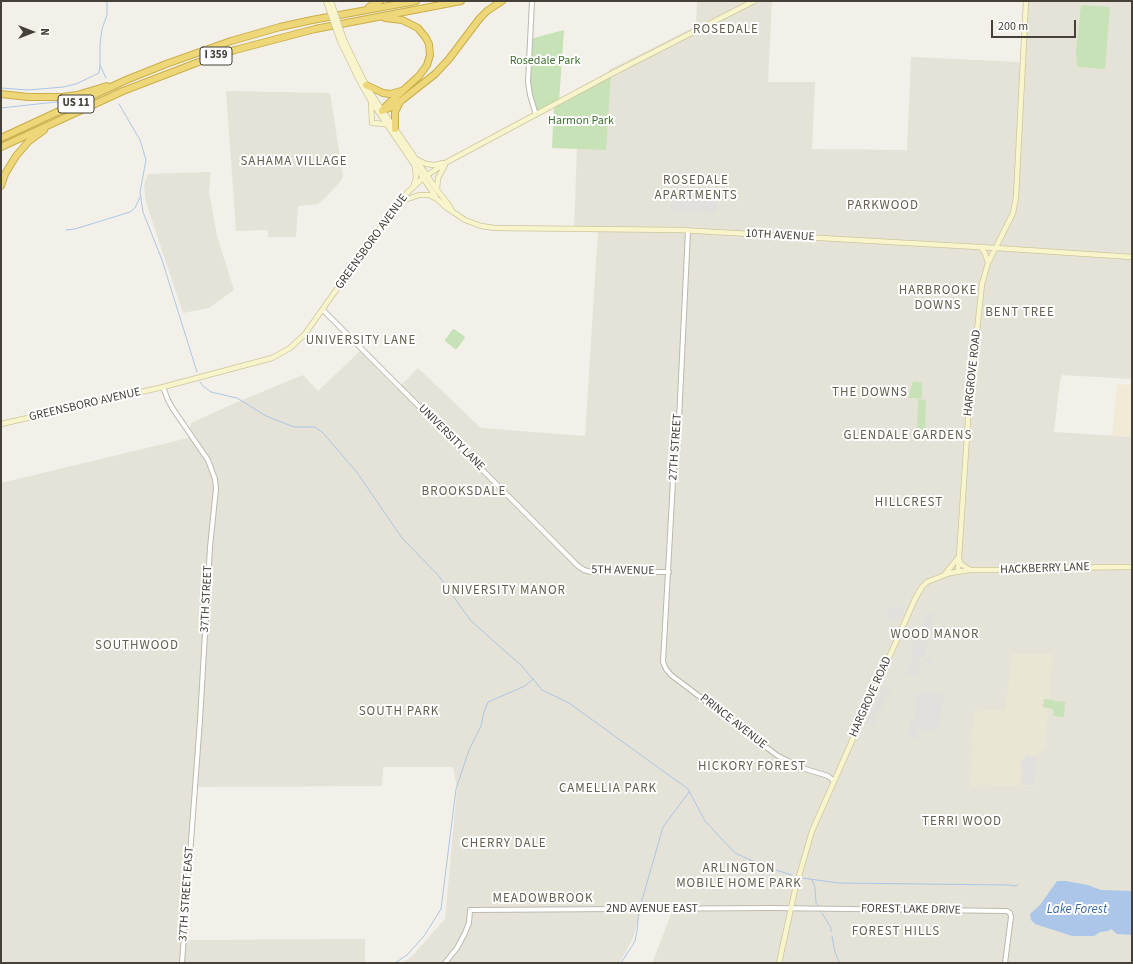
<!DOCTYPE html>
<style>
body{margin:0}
#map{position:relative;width:1133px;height:964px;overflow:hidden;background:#f2f0e8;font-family:"Source Sans 3",sans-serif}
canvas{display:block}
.frame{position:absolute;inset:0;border:2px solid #454138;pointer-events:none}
.north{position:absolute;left:12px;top:12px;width:40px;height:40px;-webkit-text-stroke:3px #fff;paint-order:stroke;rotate:90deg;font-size:11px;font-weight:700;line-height:16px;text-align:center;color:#454138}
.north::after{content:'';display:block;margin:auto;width:14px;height:18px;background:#454138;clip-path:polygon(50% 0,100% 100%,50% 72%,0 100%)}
.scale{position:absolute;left:991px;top:20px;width:85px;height:18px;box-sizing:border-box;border:2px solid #454138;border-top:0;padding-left:5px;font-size:12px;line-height:14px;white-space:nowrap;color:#454138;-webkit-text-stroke:3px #fff;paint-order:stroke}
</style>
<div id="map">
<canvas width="1133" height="964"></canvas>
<div class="frame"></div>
<div class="north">N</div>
<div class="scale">200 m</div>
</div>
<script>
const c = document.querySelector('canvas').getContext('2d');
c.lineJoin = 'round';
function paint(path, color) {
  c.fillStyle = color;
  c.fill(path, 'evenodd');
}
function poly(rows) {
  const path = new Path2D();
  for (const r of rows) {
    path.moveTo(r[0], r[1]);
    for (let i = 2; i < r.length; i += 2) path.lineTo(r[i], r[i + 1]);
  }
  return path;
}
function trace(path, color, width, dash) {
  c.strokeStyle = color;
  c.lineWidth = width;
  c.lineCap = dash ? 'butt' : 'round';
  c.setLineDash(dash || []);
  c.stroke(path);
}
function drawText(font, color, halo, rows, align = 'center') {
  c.font = font + ' "Source Sans 3",sans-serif';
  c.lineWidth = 4;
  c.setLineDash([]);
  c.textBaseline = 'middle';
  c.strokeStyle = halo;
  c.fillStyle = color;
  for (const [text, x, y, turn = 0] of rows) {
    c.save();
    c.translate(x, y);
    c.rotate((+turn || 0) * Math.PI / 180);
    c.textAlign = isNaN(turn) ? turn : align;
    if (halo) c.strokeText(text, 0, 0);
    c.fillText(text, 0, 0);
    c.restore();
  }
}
paint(poly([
 [697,1,772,1,768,82,815,82,812,149,907,150,911,57,1020,62,1024,1,1132,1,1132,379,1062,375,1060,381,1054,432,1132,437,1132,534,1130,569,1132,569,1132,963,652,963,672,912,641,911,633,938,620,963,402,963,411,957,445,919,457,788,453,767,383,767,382,786,197,787,187,940,365,939,365,963,1,963,1,483,188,438,191,423,235,403,303,375,318,391,360,351,397,389,418,368,481,428,585,436,598,231,574,231,577,146,604,146,609,70,696,26],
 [226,91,330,93,343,176,340,182,323,200,317,204,298,206,296,237,268,237,268,230,236,231],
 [211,172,209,192,217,236,234,290,209,308,183,313,146,203,144,185,148,174]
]), '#e5e3d7');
paint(poly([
 [1117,384,1132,385,1132,437,1112,436]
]), '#f1ead6');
paint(poly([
 [1012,654,1052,654,1050,698,1044,751,1039,750,1034,786,975,787,972,785,971,782,973,747,971,738,975,711,1006,710]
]), '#eae6d4');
paint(poly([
 [1081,5,1110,7,1105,69,1077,67,1076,51],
 [564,30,559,102,611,74,606,150,552,148,554,106,536,115,530,95,530,39],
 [453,329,454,329,464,336,465,338,457,349,455,349,445,341,445,340],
 [913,381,922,383,922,398,908,398],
 [918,399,926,400,925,431,917,432],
 [1044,699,1054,700,1054,702,1055,701,1065,702,1064,717,1054,716,1053,715,1053,709,1043,707]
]), '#c7e2b6');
paint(poly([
 [715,195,715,198,717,198,717,210,715,210,715,213,672,212,671,196],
 [892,607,906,607,899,619,889,619,888,617,888,608],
 [929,613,934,614,932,625,928,625,927,628,928,626,934,627,934,629,936,627,939,629,938,635,929,634,927,645,925,645,924,647,927,647,925,656,923,657,934,659,933,664,923,662,923,659,919,659,918,661,921,661,918,672,916,676,913,676,905,673,912,659,914,660,914,658,912,658,911,648,913,643,916,643,916,641,914,641,920,627,923,628,924,626,922,625,923,622,926,616,928,616],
 [883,685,891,689,888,696,885,695,884,698,886,699,880,711,878,710,876,717,878,718,874,727,866,723,872,710,875,710,873,709,879,695,881,696,882,694,880,692],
 [924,692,941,693,944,698,939,729,918,730,916,739,908,738,911,721,913,720,916,708,913,708,916,693,923,694],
 [1026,755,1038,757,1034,785,1022,785,1021,783,1022,770,1020,770,1021,759,1024,759]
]), '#e1e0dc');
paint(poly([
 [1057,881,1066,881,1088,885,1101,890,1132,891,1132,935,1117,934,1111,929,1108,931,1100,932,1094,936,1072,936,1035,924,1031,920,1030,914,1040,905]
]), '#abc6e8');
trace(poly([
 [106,78,100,65,100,44,102,29,107,15,107,1],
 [1,88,28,90,63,87,76,84,99,73,100,65],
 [119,104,140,140,146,160,140,192,143,212,162,260,197,372],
 [1,108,65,101],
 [66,230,75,229,130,212,135,208,140,197],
 [200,382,203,386,211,392,237,398,266,416,289,425,295,427,315,427,322,432,356,471,402,538,438,575,471,621,522,666,542,690,569,703,688,789,705,821,735,853,769,868,792,875],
 [802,878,838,883,1008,885,1014,886,1018,885],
 [812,880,815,887,816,903,819,906],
 [640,907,663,827,689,792],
 [822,913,831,928,831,932],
 [832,936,835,952,839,962],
 [395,963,407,955,424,936,441,909,456,789,469,750,481,726,484,712,488,702,525,686,533,679],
 [621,963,632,946,635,941,637,931,639,910]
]), '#abc6e8', 1);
const tertiary = poly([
 [532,1,528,82,530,95,536,115],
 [688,231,679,420,675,444,663,662,666,669,671,675,778,756,802,768,828,776,834,781],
 [323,310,578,566,584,570,591,572,669,572],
 [163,387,168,400,173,409,208,460,215,479,216,489,210,547,200,720,182,963],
 [445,963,457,948,465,933,469,923,470,910,770,908,1007,911,1010,913,1011,917,1005,963]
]);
const secondary = poly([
 [344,40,363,79,372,95,437,190,449,205,452,211],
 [340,41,360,82,371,101,436,197],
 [371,103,372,123,385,124],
 [418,160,426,164,435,165,443,163],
 [413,187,416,178,415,167],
 [437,190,438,178,445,165],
 [402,201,419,195,429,195,437,199,447,208,465,220,481,226,495,228,680,230,996,248,1132,257],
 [980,247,985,253,988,263],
 [1,424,163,387,272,358,290,348,305,334,390,214,408,192,423,178,447,162,613,73,754,1],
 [959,559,961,564,970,570],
 [958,572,969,405,982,284,988,263,1013,213,1016,197,1026,1],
 [945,574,958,558],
 [779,963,795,890,812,831,915,599,922,587,927,582,950,573,970,570,999,570,1023,568,1132,567]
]);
const motorway = poly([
 [369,7,380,1],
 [366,85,383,93,390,94,401,91],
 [1,94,28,97,62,97,77,95,107,86],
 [383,109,388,104,419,76,427,65,430,55,429,44,426,38,418,28,402,20,385,18],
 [382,111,391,107,402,100,435,74,449,59,480,18,487,11,502,1],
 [395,129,395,112,400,102],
 [1,138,126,80,166,64,231,41,280,27,312,20,416,1],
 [1,147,123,91,196,63,235,50,315,29,461,1],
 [1,186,5,174,16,156,29,141,44,130]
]);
trace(tertiary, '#bcb9ac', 6);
trace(secondary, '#ccc79d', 6);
trace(motorway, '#cbae49', 8);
trace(tertiary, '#fff', 4);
trace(secondary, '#f8f4cc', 4.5);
trace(motorway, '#edd778', 6);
const secondaryBridge = poly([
 [326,1,340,41],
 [331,1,344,40]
]);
trace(secondaryBridge, '#ccc79d', 6, []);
trace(secondaryBridge, '#f8f4cc', 4.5);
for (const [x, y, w] of [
 [216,56,32],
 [76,104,36]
]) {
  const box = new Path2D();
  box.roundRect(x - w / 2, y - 9, w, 18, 3);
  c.fillStyle = '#fff';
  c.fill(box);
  trace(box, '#454138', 1);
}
drawText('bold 11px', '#454138', null, [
 ["I 359",216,56],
 ["US 11",76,104]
]);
drawText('12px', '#407031', '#fff', [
 ["Rosedale Park",545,61],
 ["Harmon Park",581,121]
]);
drawText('12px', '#454138', '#fff', [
 ["10TH AVENUE",780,236,3],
 ["GREENSBORO AVENUE",372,242,-54],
 ["HARGROVE ROAD",973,373,-84],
 ["GREENSBORO AVENUE",85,405,-13],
 ["UNIVERSITY LANE",451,438,45],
 ["27TH STREET",676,447,-86],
 ["HACKBERRY LANE",1045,569,-2],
 ["5TH AVENUE",623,571,1],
 ["37TH STREET",207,599,-87],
 ["HARGROVE ROAD",871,697,-66],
 ["PRINCE AVENUE",733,722,38],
 ["37TH STREET EAST",187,894,-86],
 ["2ND AVENUE EAST",652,909],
 ["FOREST LAKE DRIVE",911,910,1]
]);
c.letterSpacing = '1px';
drawText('13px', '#666050', '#fff', [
 ["ROSEDALE",726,30],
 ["SAHAMA VILLAGE",294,162],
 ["ROSEDALE",696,181],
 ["APARTMENTS",696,196],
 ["PARKWOOD",883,206],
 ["HARBROOKE",938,291],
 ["DOWNS",938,306],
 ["BENT TREE",1020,313],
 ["UNIVERSITY LANE",361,341],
 ["THE DOWNS",870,393],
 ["GLENDALE GARDENS",908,436],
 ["BROOKSDALE",464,492],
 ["HILLCREST",909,503],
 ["UNIVERSITY MANOR",504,591],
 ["WOOD MANOR",935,635],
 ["SOUTHWOOD",137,646],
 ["SOUTH PARK",399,712],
 ["HICKORY FOREST",752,767],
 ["CAMELLIA PARK",608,789],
 ["TERRI WOOD",962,822],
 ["CHERRY DALE",504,844],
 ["ARLINGTON",739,869],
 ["MOBILE HOME PARK",739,884],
 ["MEADOWBROOK",543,899],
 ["FOREST HILLS",896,932]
]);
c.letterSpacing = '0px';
drawText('italic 13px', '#3d6aa4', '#fff', [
 ["Lake Forest",1077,910]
]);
</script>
